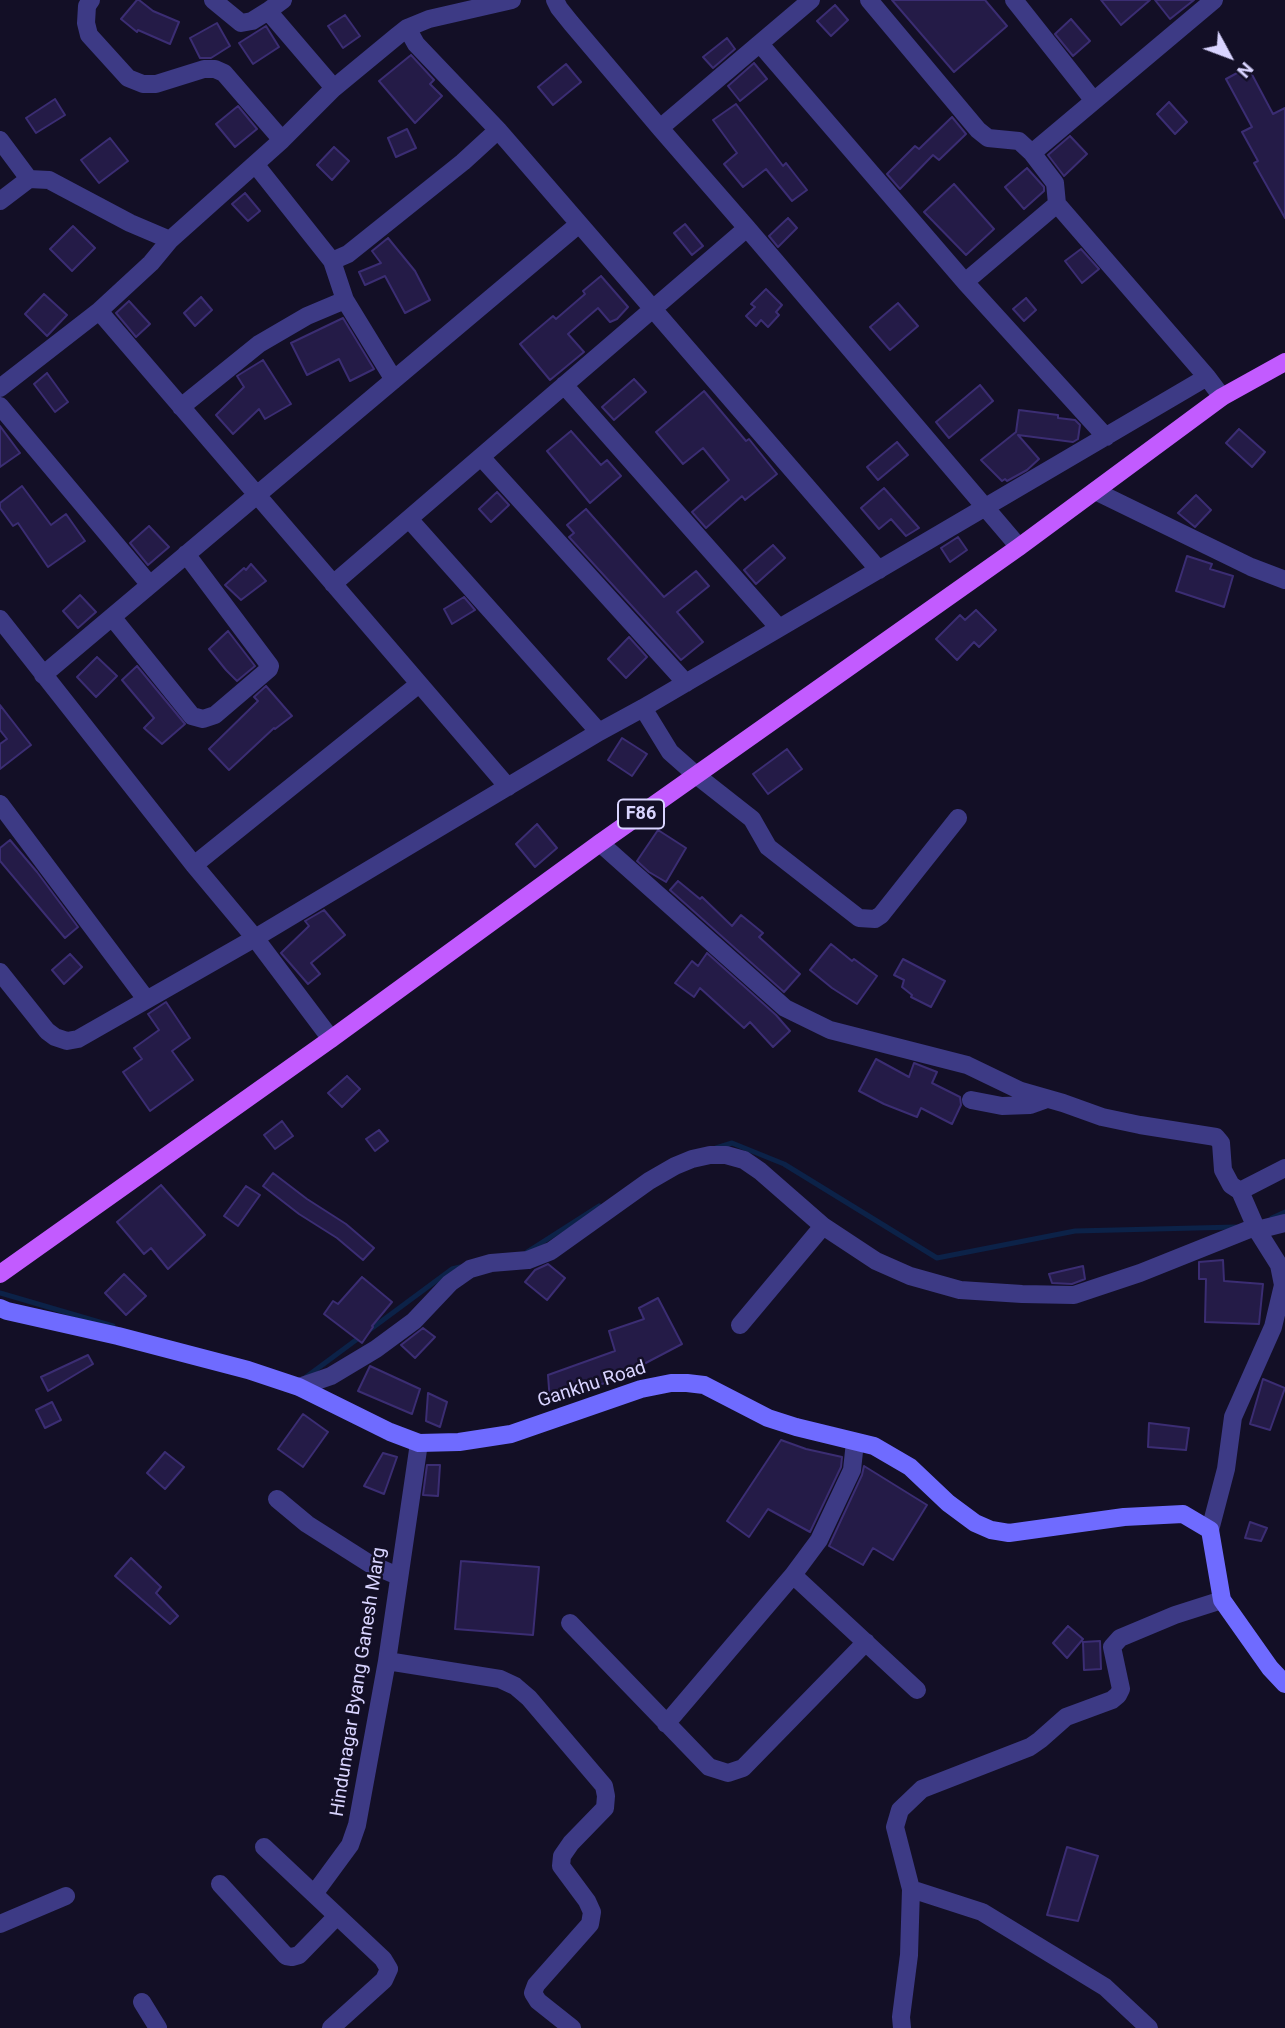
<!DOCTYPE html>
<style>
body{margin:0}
#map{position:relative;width:1285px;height:2028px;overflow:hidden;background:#130f26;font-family:Roboto,sans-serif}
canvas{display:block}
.north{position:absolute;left:1194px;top:21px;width:70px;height:70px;-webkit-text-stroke:5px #130f26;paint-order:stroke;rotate:131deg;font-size:19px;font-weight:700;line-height:28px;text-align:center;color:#d9d4ff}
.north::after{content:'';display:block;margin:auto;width:24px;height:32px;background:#d9d4ff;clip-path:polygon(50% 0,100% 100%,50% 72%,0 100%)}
</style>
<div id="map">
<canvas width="1285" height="2028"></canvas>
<div class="north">N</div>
</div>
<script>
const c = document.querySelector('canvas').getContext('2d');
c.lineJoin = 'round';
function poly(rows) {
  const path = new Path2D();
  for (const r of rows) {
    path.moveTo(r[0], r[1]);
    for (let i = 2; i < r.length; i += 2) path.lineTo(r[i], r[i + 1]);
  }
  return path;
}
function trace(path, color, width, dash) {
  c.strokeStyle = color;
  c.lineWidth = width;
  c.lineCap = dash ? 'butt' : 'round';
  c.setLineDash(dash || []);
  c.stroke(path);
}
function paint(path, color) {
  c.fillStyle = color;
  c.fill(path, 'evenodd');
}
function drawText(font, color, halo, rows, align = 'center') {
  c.font = font + ' Roboto,sans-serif';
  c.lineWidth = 5;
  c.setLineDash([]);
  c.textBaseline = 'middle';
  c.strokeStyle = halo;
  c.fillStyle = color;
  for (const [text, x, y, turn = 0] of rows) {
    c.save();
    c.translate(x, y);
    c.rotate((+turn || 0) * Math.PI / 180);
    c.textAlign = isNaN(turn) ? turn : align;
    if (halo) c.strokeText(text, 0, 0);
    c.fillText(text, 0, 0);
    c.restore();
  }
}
trace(poly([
 [716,1148,732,1143,784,1164,937,1258,1075,1231,1236,1227],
 [1272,1218,1285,1212],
 [527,1252,599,1206],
 [0,1293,113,1326],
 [306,1377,452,1269,460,1267]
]), '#0c2248', 5);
const building = poly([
 [137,0,139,0,153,11,179,22,170,44,138,30,137,32,121,19,137,0],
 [892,0,985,0,1007,26,954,72,892,0],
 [1101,0,1150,0,1121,25,1101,0],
 [1155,0,1194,0,1170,19,1155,0],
 [835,5,848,20,831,36,817,21,835,5],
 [345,15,360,36,343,48,328,26,345,15],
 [1071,19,1090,41,1073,56,1055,34,1071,19],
 [217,23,230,46,211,58,200,58,190,38,217,23],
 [266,26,279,47,253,64,239,43,266,26],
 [727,38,735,49,713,68,703,57,727,38],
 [411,55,434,80,430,84,442,96,415,123,379,81,411,55],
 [754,63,767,79,740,101,728,86,754,63],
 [566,64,581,82,553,105,538,87,566,64],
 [1248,67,1273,114,1285,108,1285,218,1254,163,1258,161,1242,132,1252,127,1226,79,1248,67],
 [55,99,65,115,36,133,26,118,55,99],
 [1169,102,1187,122,1175,134,1157,114,1169,102],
 [736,104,783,166,786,163,807,190,792,201,766,169,743,187,724,164,737,153,713,120,736,104],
 [238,106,257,129,235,147,216,124,238,106],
 [952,117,966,134,939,160,933,155,900,189,887,174,915,146,919,149,952,117],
 [407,129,416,148,396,157,388,138,407,129],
 [1070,136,1087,154,1064,176,1048,155,1070,136],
 [110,138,128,161,99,183,81,160,110,138],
 [334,147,349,161,332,180,317,165,334,147],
 [1027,168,1044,187,1044,191,1024,209,1005,187,1027,168],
 [954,184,994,229,966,255,924,212,954,184],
 [245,193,260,211,248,221,232,204,245,193],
 [788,218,797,228,778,247,769,236,788,218],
 [685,224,703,246,692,255,674,233,685,224],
 [73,226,95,248,72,271,50,249,73,226],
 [388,238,415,271,430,300,405,313,385,276,365,285,359,272,381,263,372,251,388,238],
 [1081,249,1099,269,1082,283,1065,261,1081,249],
 [601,276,628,307,617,319,610,322,598,308,568,334,584,352,550,380,520,344,553,316,556,319,585,294,583,291,601,276],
 [766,289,782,305,776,312,779,315,768,327,761,320,756,326,746,316,755,307,751,304,766,289],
 [44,294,67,315,47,336,25,314,44,294],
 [201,297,212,310,195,326,184,313,201,297],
 [1026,298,1036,310,1024,321,1013,309,1026,298],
 [129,301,150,324,136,337,116,313,129,301],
 [898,303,918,326,890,350,870,327,898,303],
 [343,318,374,369,350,381,339,359,307,375,291,343,343,318],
 [263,360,291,404,265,419,259,409,233,434,216,415,244,387,237,376,263,360],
 [47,373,68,402,55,412,34,384,47,373],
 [634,379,646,392,614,420,602,407,634,379],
 [980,385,993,401,949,438,936,422,980,385],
 [704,391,746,441,749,439,777,474,745,500,742,496,706,528,692,512,729,480,703,448,683,464,656,432,704,391],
 [1019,410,1058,415,1058,418,1075,420,1080,425,1078,439,1073,442,1018,435,1039,459,1027,470,1007,481,1005,479,1002,481,981,460,1016,432,1019,410],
 [0,426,20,453,0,467,0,426],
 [1239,429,1265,452,1252,467,1226,443,1239,429],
 [571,431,601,465,607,460,621,476,590,503,547,451,571,431],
 [897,442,908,455,878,480,867,467,897,442],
 [22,486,51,525,66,514,85,541,48,567,18,523,13,526,0,508,0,503,22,486],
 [884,488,919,528,906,536,891,519,879,529,861,508,884,488],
 [497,492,509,505,491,522,479,509,497,492],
 [1196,495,1211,510,1195,527,1178,513,1196,495],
 [586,509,664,597,696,571,709,586,677,612,703,642,681,660,569,537,574,533,567,525,586,509],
 [149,526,169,547,148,565,130,543,149,526],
 [958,537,967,550,950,562,941,548,958,537],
 [773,545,785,558,756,584,744,570,773,545],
 [1187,556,1212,564,1210,569,1233,576,1224,607,1176,591,1187,556],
 [251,564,266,581,241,600,225,585,244,568,246,570,251,564],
 [80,595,96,612,78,628,63,611,80,595],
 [464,597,475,610,452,624,444,609,464,597],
 [976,610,996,630,979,647,974,642,957,660,936,639,960,615,965,620,976,610],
 [228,631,255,666,237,681,226,670,209,649,228,631],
 [629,637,647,657,626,678,608,659,629,637],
 [97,657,117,676,96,697,77,677,97,657],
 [137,666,185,724,162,744,144,728,154,718,122,680,137,666],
 [266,686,292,716,275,729,274,728,229,770,209,749,258,701,254,697,266,686],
 [0,705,31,745,0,769,0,744,7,739,0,730,0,705],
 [622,738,647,754,632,776,608,760,622,738],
 [787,749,802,769,768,794,753,774,787,749],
 [537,824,557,848,535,867,516,844,537,824],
 [658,830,686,848,666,882,649,872,637,861,658,830],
 [10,840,37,872,78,927,65,938,0,861,0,848,10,840],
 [678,881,700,899,702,897,732,926,741,915,763,933,759,937,800,974,784,992,670,890,678,881],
 [324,910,345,935,311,963,320,974,308,984,281,953,309,926,305,921,324,910],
 [831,944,852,961,854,959,877,976,857,1004,832,988,810,970,831,944],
 [707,953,776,1015,790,1031,773,1047,750,1022,744,1028,700,988,694,997,675,983,692,961,698,966,707,953],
 [70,954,82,967,64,984,52,970,70,954],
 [903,959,945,981,931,1007,911,997,912,995,902,987,904,980,894,975,903,959],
 [166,1002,190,1038,172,1051,193,1080,150,1111,123,1072,142,1059,134,1048,159,1030,148,1014,166,1002],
 [876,1059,909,1077,914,1063,937,1072,932,1083,960,1097,961,1105,952,1124,921,1108,917,1117,884,1104,859,1091,876,1059],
 [347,1076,360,1089,342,1107,328,1093,347,1076],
 [282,1121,293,1136,275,1149,264,1135,282,1121],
 [379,1130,388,1141,375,1151,366,1139,379,1130],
 [273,1173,307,1199,346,1224,374,1248,363,1260,337,1238,299,1214,263,1186,273,1173],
 [161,1185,205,1235,168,1269,151,1248,144,1254,117,1222,161,1185],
 [246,1186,260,1195,238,1226,224,1216,246,1186],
 [1223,1260,1224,1281,1263,1284,1259,1324,1205,1322,1206,1279,1199,1279,1199,1262,1223,1260],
 [548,1264,565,1278,547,1300,525,1282,535,1270,548,1264],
 [1083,1266,1085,1279,1072,1284,1052,1283,1049,1274,1083,1266],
 [124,1274,146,1296,126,1315,105,1293,124,1274],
 [362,1277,392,1302,372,1326,373,1327,362,1343,324,1314,333,1301,338,1304,362,1277],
 [658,1298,682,1344,640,1366,642,1370,550,1402,548,1375,615,1351,609,1331,644,1319,639,1308,658,1298],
 [423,1328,435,1337,415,1358,401,1345,423,1328],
 [88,1355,93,1364,48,1391,41,1377,88,1355],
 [370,1366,420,1389,412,1414,358,1391,370,1366],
 [1263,1379,1285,1388,1270,1430,1250,1424,1263,1379],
 [428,1393,447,1402,440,1427,426,1421,428,1393],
 [52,1402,61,1420,45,1428,36,1410,52,1402],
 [303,1414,328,1432,303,1467,278,1449,303,1414],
 [1149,1423,1189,1428,1186,1450,1148,1447,1149,1423],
 [781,1440,806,1449,842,1457,841,1467,810,1532,768,1509,749,1537,727,1521,781,1440],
 [165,1452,184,1467,165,1489,147,1473,165,1452],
 [383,1453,397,1457,384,1494,364,1486,383,1453],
 [427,1465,440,1465,438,1496,423,1495,427,1465],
 [864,1466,927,1505,893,1560,873,1548,863,1565,829,1546,862,1475,864,1466],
 [1250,1522,1267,1528,1261,1541,1245,1538,1250,1522],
 [131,1558,161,1587,156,1593,178,1616,170,1624,115,1576,131,1558],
 [461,1561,539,1567,533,1635,455,1629,461,1561],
 [1068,1626,1083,1639,1067,1658,1053,1643,1068,1626],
 [1100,1641,1101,1669,1084,1670,1083,1642,1100,1641],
 [1067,1847,1098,1856,1078,1921,1047,1915,1067,1847]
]);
paint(building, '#241b47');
trace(building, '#3b2d73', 2);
trace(poly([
 [91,0,87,6,86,23,89,35,128,78,143,84,156,84,204,69,215,69,224,73,282,140],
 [213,0,241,23,252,21,268,11],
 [283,0,268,11,334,88],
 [555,0,559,8,571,23,660,128,747,228,1019,547],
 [869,0,978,130,988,138,1019,141,1032,153,1055,183,1057,204,1207,377,1222,397],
 [1014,0,1094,101],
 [407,28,416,44,498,130,879,570],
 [760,44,965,282,1106,437],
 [660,128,811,0],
 [0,140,29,179],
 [1032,153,1214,0],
 [255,164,332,261,345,300,394,380],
 [29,179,49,180,130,223,170,240],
 [0,201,29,179],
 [332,261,348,254,463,162,498,130],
 [965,282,1057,204],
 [99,311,508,787],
 [564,385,779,628],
 [0,388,99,311,151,263,170,240,282,140,334,88,397,36,407,28,429,19,512,0],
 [0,406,150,585],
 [181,407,259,344,307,316,345,300],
 [481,457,686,683],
 [1095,491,1251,567,1285,580],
 [409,519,599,732],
 [333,584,747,228],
 [112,617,192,716,203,719,215,715,269,669,270,666,186,554],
 [0,619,194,865,255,938,331,1039],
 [43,675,579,224],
 [643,708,670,752,696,775,752,819,768,847,859,918,875,919,881,915,958,818],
 [0,804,146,999],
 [600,843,785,1008,830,1030,967,1065,1021,1091,1063,1103,1102,1117,1140,1125,1216,1137,1221,1143,1223,1170,1231,1185,1240,1191],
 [194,865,419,684],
 [0,972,47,1031,55,1037,67,1041,78,1039,255,938,599,732,643,708,1207,377],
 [971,1100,1002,1106,1030,1105,1044,1100],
 [1257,1230,1285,1223],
 [740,1325,823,1226],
 [299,1387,331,1376,376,1349,414,1321,450,1283,470,1269,491,1263,528,1260,551,1251,649,1181,675,1166,692,1159,710,1155,726,1155,744,1160,760,1171,823,1226,876,1261,910,1276,960,1290,1022,1294,1074,1295,1140,1273,1255,1227],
 [277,1499,307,1524,370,1564,398,1576],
 [1210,1530,1226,1469,1233,1417,1273,1327,1283,1285,1279,1265,1257,1230,1240,1191,1285,1168],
 [793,1575,917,1690],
 [570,1623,709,1767,728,1773,743,1768,866,1642],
 [387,1661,500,1679,515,1686,529,1698,604,1786,606,1796,605,1808,571,1843,562,1856,561,1866,587,1901,592,1912,590,1924,536,1985,533,1993,538,2001,572,2028],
 [666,1724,793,1575,819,1540,852,1470,855,1442],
 [264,1847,383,1959,389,1969,384,1980,331,2028],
 [220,1884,286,1956,292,1957,299,1955,337,1916],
 [911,1889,982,1912,1105,1987,1149,2028],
 [314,1894,350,1845,357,1825,387,1661,419,1443],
 [0,1924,66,1896],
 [142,2002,158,2028],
 [902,2028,901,2017,909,1955,911,1889,895,1827,900,1810,922,1789,1030,1747,1040,1740,1066,1717,1112,1700,1118,1695,1121,1689,1112,1647,1120,1638,1175,1615,1222,1600]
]), '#3d3a85', 18);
trace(poly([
 [0,1308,7,1311,118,1336,248,1370,299,1387,390,1432,419,1443,459,1442,511,1434,641,1389,671,1383,687,1383,704,1385,768,1418,796,1427,874,1446,910,1467,948,1503,975,1523,991,1530,1009,1533,1124,1517,1183,1514,1210,1530,1222,1600,1270,1668,1285,1684]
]), '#6f6bff', 18);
trace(poly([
 [0,1274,331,1039,600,843,1019,547,1222,397,1285,362]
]), '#c25bff', 18);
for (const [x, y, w] of [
 [641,814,46]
]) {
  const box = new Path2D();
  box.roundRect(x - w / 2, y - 14.5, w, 29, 5);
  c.fillStyle = '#130f26';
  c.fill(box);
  trace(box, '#d9d4ff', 2);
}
drawText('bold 18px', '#d9d4ff', null, [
 ["F86",641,814]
]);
drawText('19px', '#d9d4ff', '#130f26', [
 ["Gankhu Road",592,1385,-18],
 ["Hindunagar Byang Ganesh Marg",359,1682,-81]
]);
</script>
